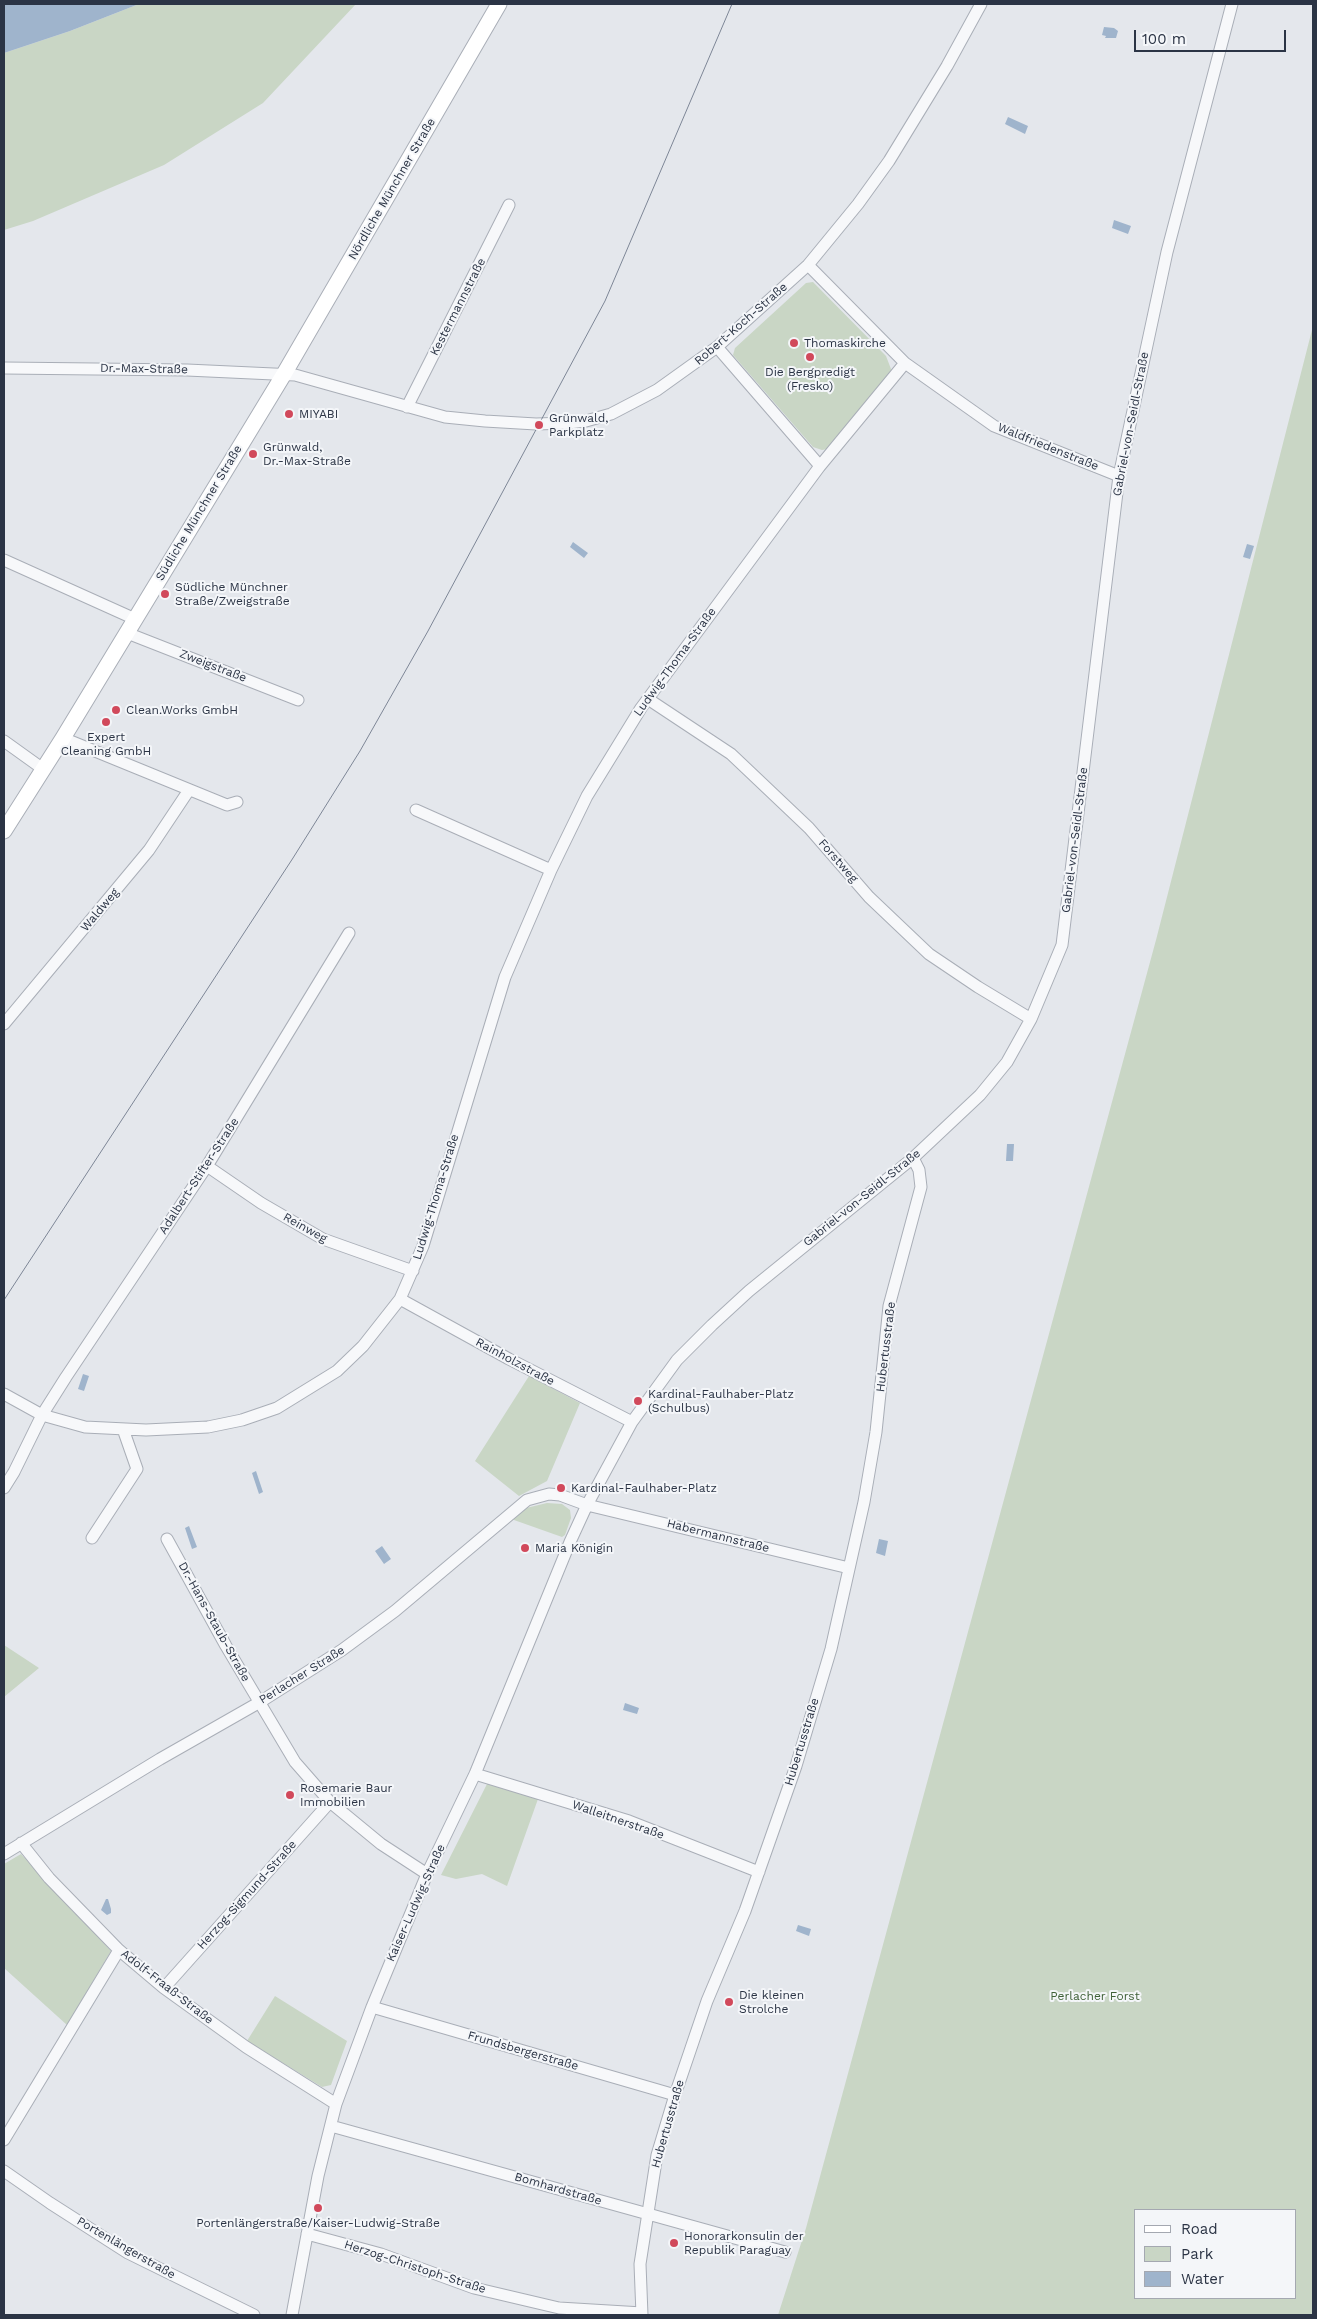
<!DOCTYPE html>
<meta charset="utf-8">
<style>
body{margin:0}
#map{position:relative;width:1317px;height:2319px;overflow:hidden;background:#e4e7ec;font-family:"Work Sans",sans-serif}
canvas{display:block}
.frame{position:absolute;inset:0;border:5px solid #2b3445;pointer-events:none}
.legend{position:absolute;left:1134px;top:2209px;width:162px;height:90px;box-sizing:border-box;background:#f4f6f9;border:1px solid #a4a8b1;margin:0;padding:6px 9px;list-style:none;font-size:15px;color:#2b3445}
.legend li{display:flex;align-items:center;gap:10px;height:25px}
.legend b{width:25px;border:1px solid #a4a8b1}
.scale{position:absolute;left:1134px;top:30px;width:152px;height:22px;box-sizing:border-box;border:2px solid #2b3445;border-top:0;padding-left:6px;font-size:15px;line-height:18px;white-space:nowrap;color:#2b3445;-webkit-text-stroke:4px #f4f6f9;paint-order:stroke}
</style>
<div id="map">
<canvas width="1317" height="2319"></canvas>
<div class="frame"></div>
<ul class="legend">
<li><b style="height:6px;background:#fff"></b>Road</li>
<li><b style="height:14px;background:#c9d6c5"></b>Park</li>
<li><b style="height:14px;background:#9fb4cc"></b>Water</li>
</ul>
<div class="scale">100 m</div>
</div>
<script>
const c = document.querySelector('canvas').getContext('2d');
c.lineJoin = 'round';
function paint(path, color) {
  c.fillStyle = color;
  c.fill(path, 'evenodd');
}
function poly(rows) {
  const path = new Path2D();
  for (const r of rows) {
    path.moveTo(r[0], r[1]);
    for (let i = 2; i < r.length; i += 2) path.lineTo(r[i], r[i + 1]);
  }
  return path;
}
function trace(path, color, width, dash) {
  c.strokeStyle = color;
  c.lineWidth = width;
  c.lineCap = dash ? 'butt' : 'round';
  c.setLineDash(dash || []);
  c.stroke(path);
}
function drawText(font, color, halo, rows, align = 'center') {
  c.font = font + ' "Work Sans",sans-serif';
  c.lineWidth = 4;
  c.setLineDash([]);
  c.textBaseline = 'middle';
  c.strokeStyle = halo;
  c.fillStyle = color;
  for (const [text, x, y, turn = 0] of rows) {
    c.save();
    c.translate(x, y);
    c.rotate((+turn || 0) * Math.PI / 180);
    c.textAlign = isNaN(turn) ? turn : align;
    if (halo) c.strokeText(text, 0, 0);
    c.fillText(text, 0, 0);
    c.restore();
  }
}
paint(poly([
 [139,4,356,4,263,103,164,165,33,221,4,230,4,53,70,31],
 [813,282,886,356,891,369,890,375,827,449,822,450,813,447,733,355,735,348,806,283],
 [1313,326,1313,2315,778,2315,806,2228,1156,940],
 [1136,2210,1296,2210,1296,2298,1136,2298],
 [529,1376,580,1403,547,1481,519,1496,475,1461],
 [547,1503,562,1504,570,1510,571,1518,565,1535,562,1537,514,1520,513,1516,522,1509],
 [4,1645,39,1668,4,1697],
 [487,1784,538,1799,507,1886,482,1874,456,1879,441,1875],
 [21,1854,111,1951,67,2025,4,1968,4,1864],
 [275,1996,347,2041,331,2085,322,2087,247,2041]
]), '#c9d6c5');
paint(poly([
 [4,4,139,4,70,31,4,53],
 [1104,27,1114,28,1118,31,1116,38,1105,38,1106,36,1102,35],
 [1008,117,1028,126,1025,134,1005,124],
 [1114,220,1131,226,1128,234,1112,228],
 [573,542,588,553,584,558,570,547],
 [1247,544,1254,546,1250,559,1243,557],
 [1007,1144,1014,1144,1013,1161,1006,1161],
 [83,1374,89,1376,84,1391,78,1389],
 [256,1471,263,1492,259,1494,252,1473],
 [189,1526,197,1547,192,1549,185,1528],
 [879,1539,888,1541,885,1556,876,1553],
 [382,1546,391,1559,384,1564,375,1551],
 [625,1703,639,1708,637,1714,623,1710],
 [106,1899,108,1899,111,1909,111,1913,107,1915,101,1910],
 [798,1925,811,1929,809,1936,796,1931]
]), '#9fb4cc');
const minor = poly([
 [717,347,820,466,905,363,808,265],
 [905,363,994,426,1119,476],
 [4,368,187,370,295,375,445,417,485,421,536,424,568,423,586,421,611,414,657,390,717,347,808,265,858,204,889,161,947,66,981,4],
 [407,407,509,205],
 [4,560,135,619],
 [127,633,298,700],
 [648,699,731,754,809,828,869,897,929,954,978,987,1031,1019],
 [63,738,227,805,237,802],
 [4,741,43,769],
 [416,810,551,870],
 [4,1024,149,850,189,790],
 [207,1166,261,1203,323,1239,413,1271],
 [400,1299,509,1359,632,1422],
 [4,1394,42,1415,85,1427,146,1430,208,1427,242,1420,277,1408,337,1371,363,1346,400,1299,423,1246,505,977,551,870,587,796,641,708,820,466],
 [4,1488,14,1472,42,1415,66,1377,207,1166,349,933],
 [92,1538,137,1469,123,1429],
 [167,1539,226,1646,295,1762,330,1802,381,1844,427,1874],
 [475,1774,629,1821,759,1872],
 [21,1843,49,1878,119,1950,164,1988,246,2047,336,2104],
 [4,1854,160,1759,260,1702,342,1650,395,1611,527,1500,549,1494,560,1495,587,1505,849,1568],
 [164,1988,330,1802],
 [372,2007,675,2095],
 [331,2126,785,2252],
 [4,2140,119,1950],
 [4,2171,50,2203,128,2253,254,2315],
 [307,2234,381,2254,474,2288,559,2308,642,2313],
 [292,2315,318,2176,336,2104,372,2007,427,1874,475,1774,570,1542,587,1505,632,1422,677,1360,712,1325,749,1291,913,1158,980,1095,1007,1062,1031,1019,1062,945,1119,476,1167,252,1232,4],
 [642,2315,640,2264,657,2155,675,2095,707,2001,745,1911,796,1766,831,1649,864,1502,876,1432,889,1306,921,1187,919,1170,913,1158]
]);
const secondary = poly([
 [4,831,63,738,284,374,499,4]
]);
trace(minor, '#a9aeb7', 13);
trace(secondary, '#a9aeb7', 17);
trace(minor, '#f7f8fa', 11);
trace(secondary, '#fff', 15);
trace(poly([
 [4,1300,293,858,360,751,428,631,605,301,732,4]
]), '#7d8696', 1);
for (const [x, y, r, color] of [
 [794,343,5,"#d1495b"],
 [810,357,5,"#d1495b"],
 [289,414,5,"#d1495b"],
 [539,425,5,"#d1495b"],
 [253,454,5,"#d1495b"],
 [165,594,5,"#d1495b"],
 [116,710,5,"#d1495b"],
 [106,722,5,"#d1495b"],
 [638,1401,5,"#d1495b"],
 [561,1488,5,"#d1495b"],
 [525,1548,5,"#d1495b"],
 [290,1795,5,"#d1495b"],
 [729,2002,5,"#d1495b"],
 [318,2208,5,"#d1495b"],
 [674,2243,5,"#d1495b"]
]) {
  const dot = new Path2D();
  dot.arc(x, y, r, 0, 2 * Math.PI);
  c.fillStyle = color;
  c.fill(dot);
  trace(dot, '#f4f6f9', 2);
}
drawText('12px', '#2b3445', '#f4f6f9', [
 ["Nördliche Münchner Straße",392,189,-60],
 ["Kestermannstraße",458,307,-63],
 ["Robert-Koch-Straße",741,324,-41],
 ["Dr.-Max-Straße",144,369,1],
 ["Gabriel-von-Seidl-Straße",1131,424,-79],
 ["Waldfriedenstraße",1048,447,22],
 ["Südliche Münchner Straße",199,513,-59],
 ["Ludwig-Thoma-Straße",675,662,-54],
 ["Zweigstraße",213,666,21],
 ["Gabriel-von-Seidl-Straße",1075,840,-83],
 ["Forstweg",838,861,49],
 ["Waldweg",100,910,-50],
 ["Adalbert-Stifter-Straße",199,1176,-57],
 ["Ludwig-Thoma-Straße",436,1197,-73],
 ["Gabriel-von-Seidl-Straße",862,1198,-39],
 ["Reinweg",305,1228,29],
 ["Hubertusstraße",886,1347,-83],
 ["Rainholzstraße",515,1362,28],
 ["Habermannstraße",718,1536,14],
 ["Dr.-Hans-Staub-Straße",214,1622,61],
 ["Perlacher Straße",302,1675,-32],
 ["Hubertusstraße",802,1742,-73],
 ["Walleitnerstraße",618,1820,19],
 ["Herzog-Sigmund-Straße",247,1895,-48],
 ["Kaiser-Ludwig-Straße",416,1903,-66],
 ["Adolf-Fraaß-Straße",167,1987,38],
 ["Frundsbergerstraße",523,2051,16],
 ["Hubertusstraße",668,2124,-74],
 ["Bomhardstraße",558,2189,16],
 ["Portenlängerstraße",126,2248,30],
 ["Herzog-Christoph-Straße",415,2267,18]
]);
drawText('12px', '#2b3445', '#f4f6f9', [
 ["Thomaskirche",804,343],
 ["Die Bergpredigt",810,372,"center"],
 ["(Fresko)",810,386,"center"],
 ["MIYABI",299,414],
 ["Grünwald,",549,418],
 ["Parkplatz",549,432],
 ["Grünwald,",263,447],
 ["Dr.-Max-Straße",263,461],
 ["Südliche Münchner",175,587],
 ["Straße/Zweigstraße",175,601],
 ["Clean.Works GmbH",126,710],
 ["Expert",106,737,"center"],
 ["Cleaning GmbH",106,751,"center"],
 ["Kardinal-Faulhaber-Platz",648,1394],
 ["(Schulbus)",648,1408],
 ["Kardinal-Faulhaber-Platz",571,1488],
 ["Maria Königin",535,1548],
 ["Rosemarie Baur",300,1788],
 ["Immobilien",300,1802],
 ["Die kleinen",739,1995],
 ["Strolche",739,2009],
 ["Portenlängerstraße/Kaiser-Ludwig-Straße",318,2223,"center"],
 ["Honorarkonsulin der",684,2236],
 ["Republik Paraguay",684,2250]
], 'left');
drawText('12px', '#3f6138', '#f4f6f9', [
 ["Perlacher Forst",1095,1996]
]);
</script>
